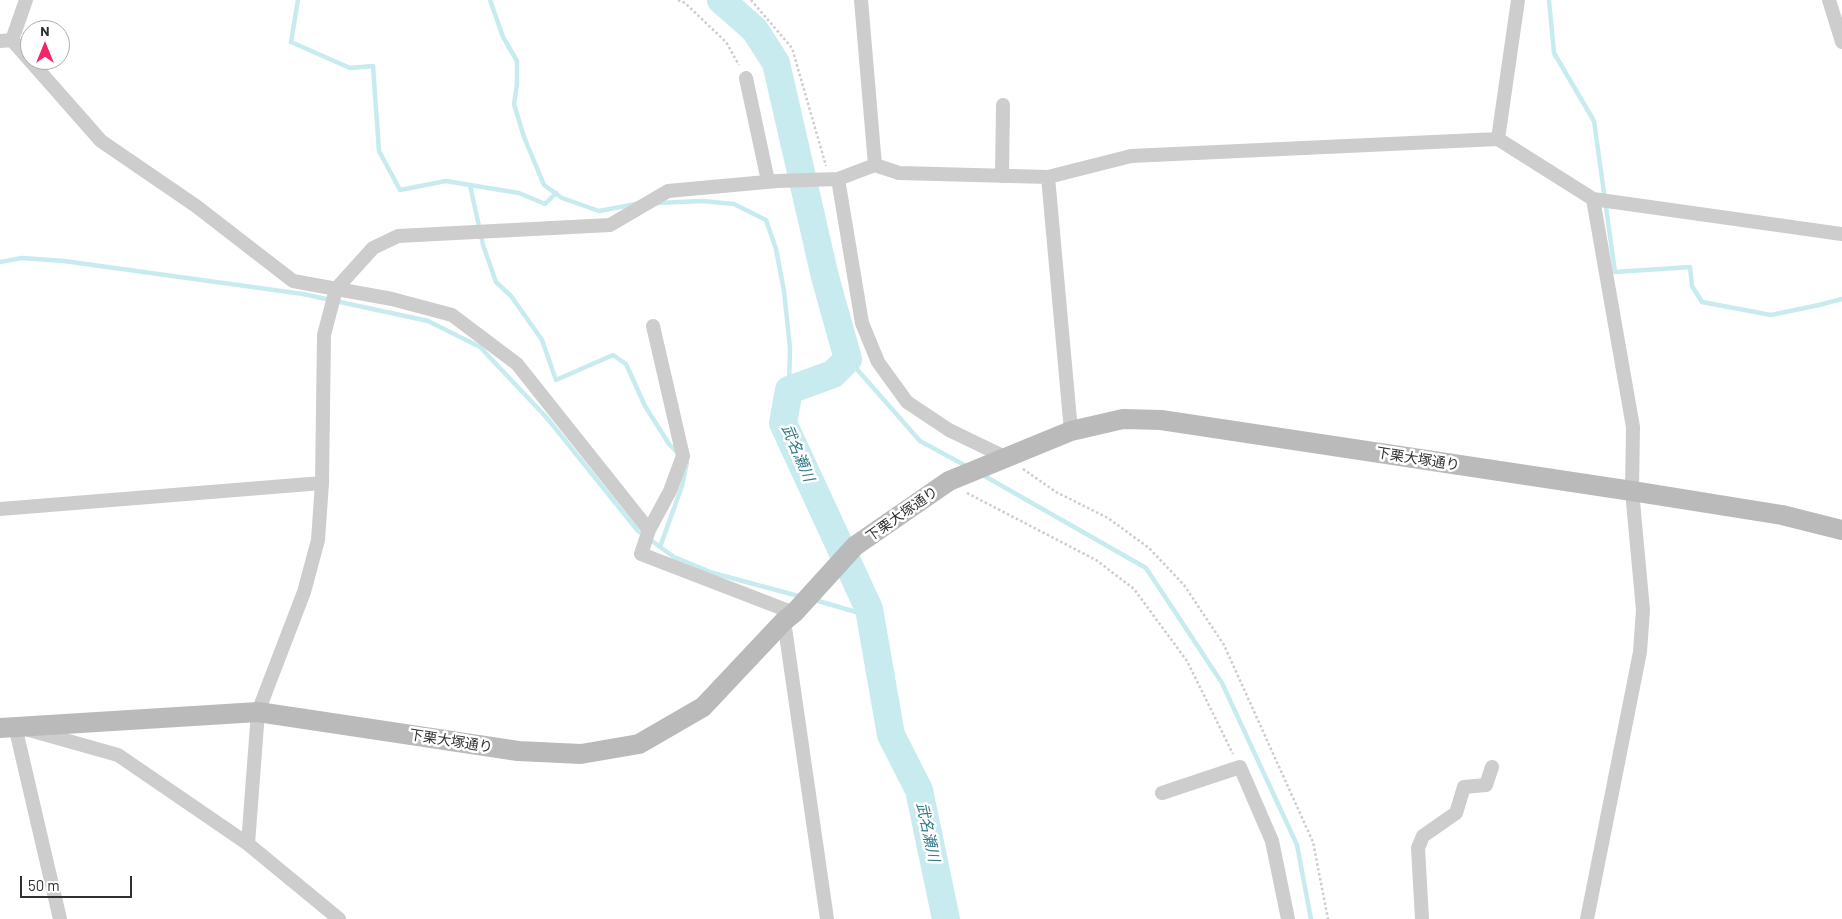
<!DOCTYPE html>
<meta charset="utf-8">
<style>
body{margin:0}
#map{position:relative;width:1842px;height:919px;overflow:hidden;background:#fff;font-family:Barlow,sans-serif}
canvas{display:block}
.north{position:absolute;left:20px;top:20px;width:50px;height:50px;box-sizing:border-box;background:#fff;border:1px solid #acacac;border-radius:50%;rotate:0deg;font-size:14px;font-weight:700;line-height:20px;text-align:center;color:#303030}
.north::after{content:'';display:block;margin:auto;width:18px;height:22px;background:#f5236b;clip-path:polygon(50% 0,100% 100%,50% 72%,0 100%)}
.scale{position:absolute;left:20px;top:876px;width:112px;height:22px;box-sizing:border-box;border:2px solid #303030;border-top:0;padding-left:6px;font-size:15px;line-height:18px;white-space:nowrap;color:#303030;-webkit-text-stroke:4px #fff;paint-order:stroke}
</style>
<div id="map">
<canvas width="1842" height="919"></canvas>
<div class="north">N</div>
<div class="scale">50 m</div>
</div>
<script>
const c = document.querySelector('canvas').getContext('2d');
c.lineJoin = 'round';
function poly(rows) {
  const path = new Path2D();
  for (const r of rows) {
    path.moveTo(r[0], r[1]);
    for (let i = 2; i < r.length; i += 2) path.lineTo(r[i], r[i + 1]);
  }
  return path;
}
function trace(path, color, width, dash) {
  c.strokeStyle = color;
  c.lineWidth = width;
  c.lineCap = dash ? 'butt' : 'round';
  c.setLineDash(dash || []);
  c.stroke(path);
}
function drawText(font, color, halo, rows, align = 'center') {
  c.font = font + ' Barlow,"Noto Sans JP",sans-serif';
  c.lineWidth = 5;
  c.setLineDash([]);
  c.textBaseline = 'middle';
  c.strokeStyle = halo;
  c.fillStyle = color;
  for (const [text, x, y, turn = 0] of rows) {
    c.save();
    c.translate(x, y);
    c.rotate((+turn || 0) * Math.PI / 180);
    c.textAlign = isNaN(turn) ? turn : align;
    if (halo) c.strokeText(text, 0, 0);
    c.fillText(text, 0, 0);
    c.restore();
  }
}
trace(poly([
 [298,0,291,42,350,68,373,66,379,151,400,190,446,181,470,185,483,245,496,282,511,296,542,340,556,380,613,355,626,364,645,406,669,444,677,452],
 [490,0,503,37,517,61,517,84,514,104,524,137,544,185,562,198,599,211,636,204],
 [1549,0,1554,53,1594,121,1615,272,1690,267,1692,286,1702,302,1771,315,1819,305,1842,299],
 [470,185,519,193,545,204,556,193],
 [657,203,703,201,734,204,766,220,776,249,784,291,790,348,789,390],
 [0,262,22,258,64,261,303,294,428,321,480,347,547,418,638,531,674,557,713,573,802,597],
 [848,359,920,441,968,467],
 [981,474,1146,568,1222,683,1297,845,1311,919],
 [660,547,682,486,687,462],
 [815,600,870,616]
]), '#c7ebef', 4.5);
trace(poly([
 [721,0,755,30,776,63,825,277,848,359,833,374,789,390,783,423,869,609,891,735,919,790,946,919]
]), '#c7ebef', 28);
trace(poly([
 [678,0,685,3,726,42,739,65],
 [751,0,792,48,826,166],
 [1023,469,1056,492,1108,518,1149,548,1184,585,1224,645,1313,842,1328,919],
 [967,493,1096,560,1134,589,1187,661,1233,754]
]), '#cdcdcd', 2.5, [2.5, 2.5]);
trace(poly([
 [1518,0,1498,139,1593,199,1633,427,1632,491,1643,610,1640,652,1587,919],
 [1829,0,1842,42],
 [12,40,26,0],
 [0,41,12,40,101,141,196,206,293,281,392,299,452,315,517,364,649,530,641,554,794,613],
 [746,78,768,181],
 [875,165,899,173,1048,177,1131,156,1498,139],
 [1002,176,1003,105],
 [1048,177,1071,431],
 [838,179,862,323,878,362,907,402,949,430,1005,457],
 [1593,199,1842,234],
 [0,509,322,483],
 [649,530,670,491,683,456,653,326],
 [784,621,827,919],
 [1162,793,1240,767,1272,841,1288,919],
 [248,844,258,712,304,592,318,540,322,483,324,335,336,289,373,248,398,236,610,225,668,191,777,181,838,179,875,165,861,0],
 [60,919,15,726,118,755,248,844,339,919],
 [1422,919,1418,848,1423,836,1456,813,1464,787,1486,785,1492,767]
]), '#cdcdcd', 14);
trace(poly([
 [0,728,258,712,518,751,581,754,639,744,703,707,784,621,794,613,855,546,949,481,1071,431,1123,419,1161,420,1632,491,1782,515,1842,530]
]), '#bababa', 20);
drawText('14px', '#303030', '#fff', [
 ["下栗大塚通り",1418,459,9],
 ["下栗大塚通り",902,514,-35],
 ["下栗大塚通り",451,741,9]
]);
drawText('italic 15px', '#307b85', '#fff', [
 ["武名瀬川",798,453,67],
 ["武名瀬川",928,832,78]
]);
</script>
